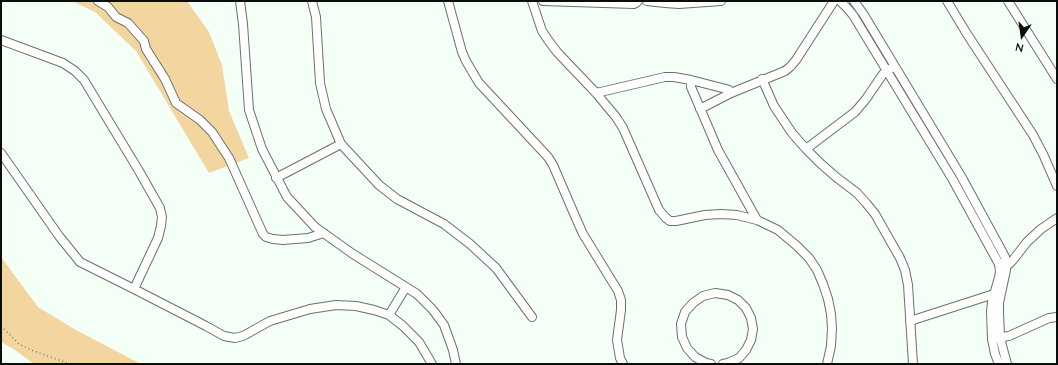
<!DOCTYPE html>
<style>
body{margin:0}
#map{position:relative;width:1058px;height:365px;overflow:hidden;background:#f4fff5;font-family:Quicksand,sans-serif}
canvas{display:block}
.frame{position:absolute;inset:0;border:2px solid #0a0e0a;pointer-events:none}
.north{position:absolute;left:1002px;top:16px;width:40px;height:40px;-webkit-text-stroke:3px #fff;paint-order:stroke;rotate:193deg;font-size:11px;font-weight:700;line-height:16px;text-align:center;color:#0a0e0a}
.north::after{content:'';display:block;margin:auto;width:14px;height:18px;background:#0a0e0a;clip-path:polygon(50% 0,100% 100%,50% 72%,0 100%)}
</style>
<div id="map">
<canvas width="1058" height="365"></canvas>
<div class="frame"></div>
<div class="north">N</div>
</div>
<script>
const c = document.querySelector('canvas').getContext('2d');
c.lineJoin = 'round';
function paint(path, color) {
  c.fillStyle = color;
  c.fill(path, 'evenodd');
}
function poly(rows) {
  const path = new Path2D();
  for (const r of rows) {
    path.moveTo(r[0], r[1]);
    for (let i = 2; i < r.length; i += 2) path.lineTo(r[i], r[i + 1]);
  }
  return path;
}
function trace(path, color, width, dash) {
  c.strokeStyle = color;
  c.lineWidth = width;
  c.lineCap = dash ? 'butt' : 'round';
  c.setLineDash(dash || []);
  c.stroke(path);
}
paint(poly([
 [72,1,187,1,209,32,222,65,229,111,249,158,209,173,136,51,95,12],
 [1,257,38,307,74,329,141,364,34,364,15,350,1,342]
]), '#f3d59f');
const street = poly([
 [98,1,108,7,116,17,128,23,144,41,146,49,153,60,165,79,176,103,200,120,212,132,229,158,263,234,266,237,273,239,283,240,308,238,324,233],
 [240,1,243,24,249,110,262,149,287,197,315,227,353,254,417,294,433,310,444,325,453,350,456,364],
 [312,1,316,17,320,83,326,109,341,144,379,185,397,199,444,224,470,244,496,268,532,317],
 [448,1,462,52,466,61,473,73,479,83,548,157,553,165,575,216,583,234,618,291,621,300,621,310,617,340,620,358,623,364],
 [532,1,542,31,548,40,557,52,596,93,616,117,623,128,659,210,666,218,670,221,676,221,705,215,721,214,737,215,757,220,778,230,797,246,809,258,817,270,823,284,828,299,831,314,832,328,831,346,827,364],
 [543,1,634,4,636,3,638,1],
 [647,1,665,3,679,4,721,1],
 [840,1,848,9,853,15,953,180,999,264,1000,272,999,277,992,302,991,312,992,339,995,354,999,364],
 [854,1,864,15,961,176,1005,257,1006,261,1006,270,999,303,999,312,1000,338,1007,364],
 [947,1,967,34,1033,135,1043,154,1057,186],
 [1008,1,1057,79],
 [1,40,63,63,75,71,84,80,139,171,160,208,162,217,161,226,158,238,134,289],
 [762,79,774,106,792,133,806,149,820,163,836,177,857,193,866,203,875,214,900,258,905,270,908,285,913,364],
 [691,80,691,87,718,150,757,220],
 [596,93,665,77,674,77,691,80,726,89,729,90,731,93],
 [700,109,731,93,785,71,790,67,796,60,834,1],
 [806,149,855,112,866,99,883,74,890,69],
 [1,153,59,236,80,262,134,289,206,326,224,336,235,338,243,336,270,321,310,309,336,305,356,306,374,310,389,315,403,326,419,342,432,364],
 [276,178,341,144],
 [1004,266,1009,264,1013,260,1027,242,1041,229,1057,218],
 [389,315,406,287],
 [910,321,994,294],
 [995,338,1009,336,1049,318,1057,317],
 [711,364,706,363,695,357,687,348,682,337,681,324,685,312,693,303,703,296,715,293,728,295,738,300,746,308,751,318,753,329,751,340,746,350,739,358,728,363,723,364]
]);
trace(street, '#677369', 10);
trace(poly([
 [1,326,19,344,31,350,70,364]
]), '#777f78', 1.5, [1, 3]);
trace(street, '#fff', 8);
</script>
